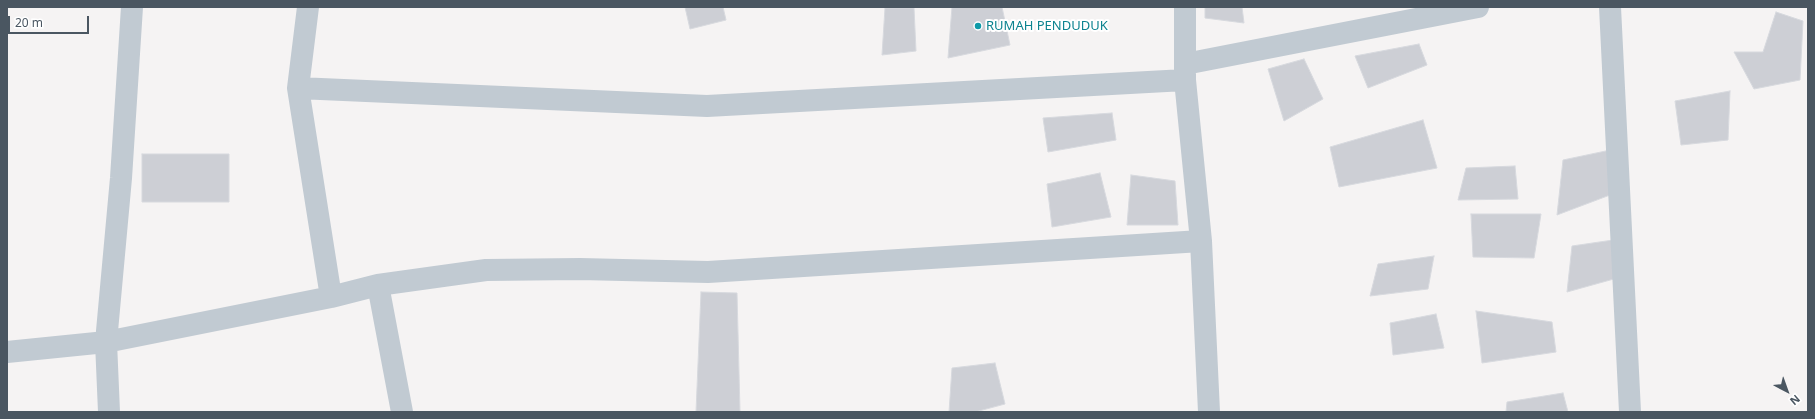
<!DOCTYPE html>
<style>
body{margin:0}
#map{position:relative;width:1815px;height:419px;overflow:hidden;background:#f5f3f3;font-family:"Noto Sans",sans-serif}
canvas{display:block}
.frame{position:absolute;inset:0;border:8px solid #4a5661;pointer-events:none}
.north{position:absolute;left:1767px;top:371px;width:40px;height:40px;-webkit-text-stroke:3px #fff;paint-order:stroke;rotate:139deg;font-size:11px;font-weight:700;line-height:16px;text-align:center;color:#4a5661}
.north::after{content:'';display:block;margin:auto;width:14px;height:18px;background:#4a5661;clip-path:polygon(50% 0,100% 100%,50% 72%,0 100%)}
.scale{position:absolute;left:8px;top:16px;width:81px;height:18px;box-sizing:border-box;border:2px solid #4a5661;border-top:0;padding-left:5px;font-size:12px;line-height:14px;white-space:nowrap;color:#4a5661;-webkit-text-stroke:3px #fff;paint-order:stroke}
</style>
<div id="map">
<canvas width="1815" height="419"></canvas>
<div class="frame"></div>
<div class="north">N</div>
<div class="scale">20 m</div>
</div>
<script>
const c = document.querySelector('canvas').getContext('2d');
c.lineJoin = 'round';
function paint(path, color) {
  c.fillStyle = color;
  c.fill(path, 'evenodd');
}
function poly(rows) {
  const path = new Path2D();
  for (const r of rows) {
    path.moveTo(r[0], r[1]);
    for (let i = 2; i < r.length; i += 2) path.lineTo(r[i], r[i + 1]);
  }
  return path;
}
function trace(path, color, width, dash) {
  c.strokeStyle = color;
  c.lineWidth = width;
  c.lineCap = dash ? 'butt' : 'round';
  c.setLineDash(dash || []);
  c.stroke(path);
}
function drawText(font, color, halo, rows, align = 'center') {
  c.font = font + ' "Noto Sans",sans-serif';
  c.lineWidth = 4;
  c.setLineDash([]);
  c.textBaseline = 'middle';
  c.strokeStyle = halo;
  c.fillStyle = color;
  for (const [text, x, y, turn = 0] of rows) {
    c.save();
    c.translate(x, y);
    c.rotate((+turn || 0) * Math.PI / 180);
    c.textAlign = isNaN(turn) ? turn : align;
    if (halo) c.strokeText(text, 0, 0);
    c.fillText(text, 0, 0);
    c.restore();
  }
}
const building = poly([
 [685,7,723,7,726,20,690,29,685,7],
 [952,7,1002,7,1010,45,948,58,952,7],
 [1205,7,1242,7,1244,23,1205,18,1205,7],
 [885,8,914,8,916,51,882,55,885,8],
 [1776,12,1803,21,1800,80,1754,89,1734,52,1763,52,1776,12],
 [1419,44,1427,65,1368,88,1355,56,1419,44],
 [1304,59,1323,99,1284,121,1268,69,1304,59],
 [1730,91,1728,140,1681,145,1675,101,1730,91],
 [1112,113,1116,140,1048,152,1043,118,1112,113],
 [1423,120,1437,168,1339,187,1330,147,1423,120],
 [1620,148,1610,195,1557,215,1563,160,1620,148],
 [142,154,229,154,229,202,142,202,142,154],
 [1515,166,1518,199,1458,200,1466,168,1515,166],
 [1100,173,1111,217,1052,227,1047,184,1100,173],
 [1131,175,1175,181,1178,225,1127,225,1131,175],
 [1471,214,1541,214,1534,258,1473,257,1471,214],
 [1620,239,1621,277,1567,292,1572,246,1620,239],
 [1434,256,1428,289,1370,296,1378,264,1434,256],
 [701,292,737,293,740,412,696,412,701,292],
 [1476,311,1552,322,1556,352,1482,363,1476,311],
 [1436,314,1444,348,1393,355,1390,323,1436,314],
 [995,363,1005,404,975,412,949,412,952,368,995,363],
 [1563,393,1568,412,1506,412,1507,402,1563,393]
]);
paint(building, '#cdcfd5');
trace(building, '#d7d9de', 1);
trace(poly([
 [308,7,298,88,331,297],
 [1185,7,1185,80,1201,241,1209,412],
 [1610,7,1630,412],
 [1185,64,1478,7],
 [298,88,707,106,1185,80],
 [378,285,402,412],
 [7,352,106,342,121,178,132,7],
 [109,412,106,342,331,297,378,285,486,270,580,269,708,272,1201,241]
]), '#c1cad2', 22);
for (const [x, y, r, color] of [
 [978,26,4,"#0f9aa8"]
]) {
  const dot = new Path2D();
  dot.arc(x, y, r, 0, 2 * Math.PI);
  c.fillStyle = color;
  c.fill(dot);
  trace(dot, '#fff', 1.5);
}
drawText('13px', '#0d838f', '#fff', [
 ["RUMAH PENDUDUK",986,26]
], 'left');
</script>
